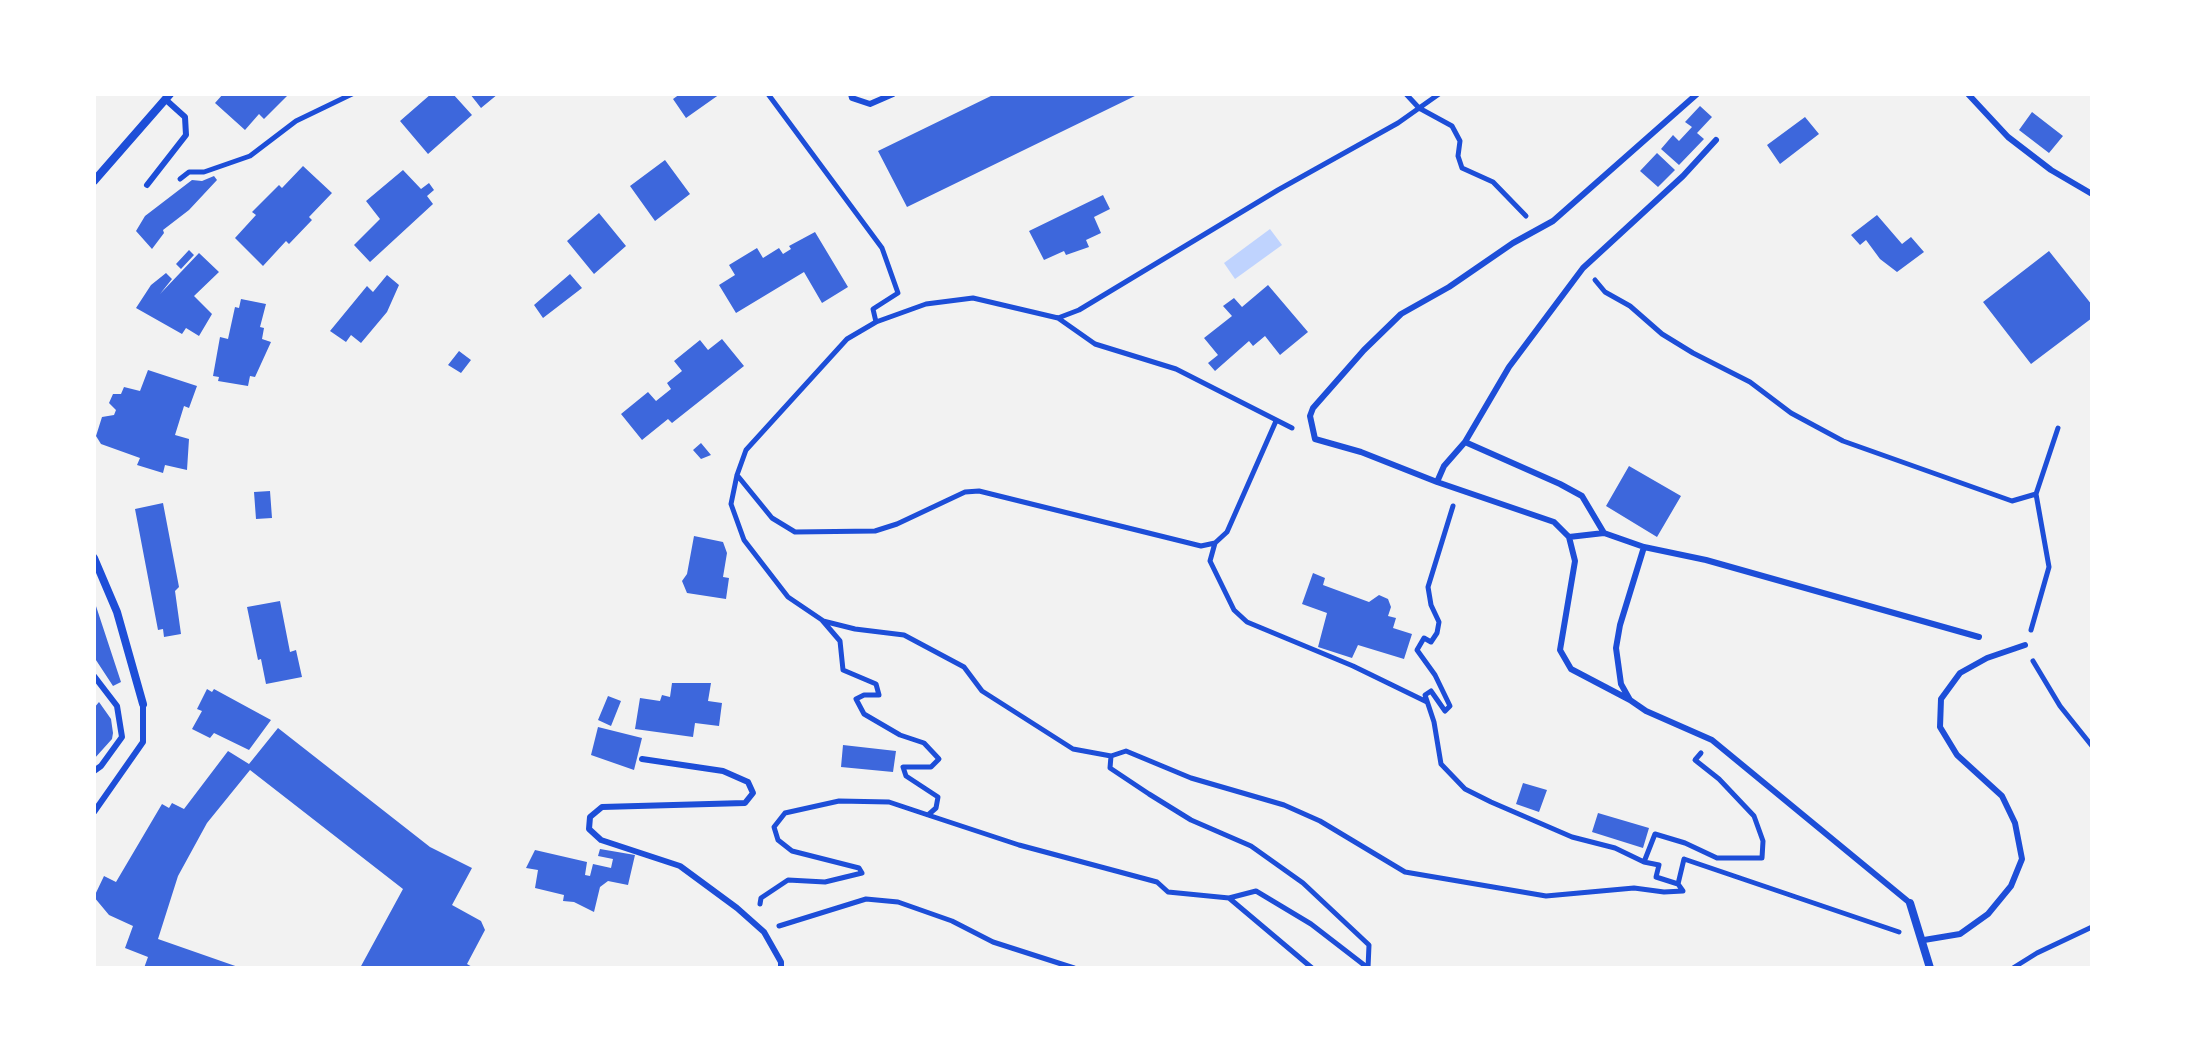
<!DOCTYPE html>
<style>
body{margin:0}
#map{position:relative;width:2186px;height:1062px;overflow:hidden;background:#f2f2f2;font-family:Merriweather,serif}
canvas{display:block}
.frame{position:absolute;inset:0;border:96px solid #fff;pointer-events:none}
</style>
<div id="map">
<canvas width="2186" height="1062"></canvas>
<div class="frame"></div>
</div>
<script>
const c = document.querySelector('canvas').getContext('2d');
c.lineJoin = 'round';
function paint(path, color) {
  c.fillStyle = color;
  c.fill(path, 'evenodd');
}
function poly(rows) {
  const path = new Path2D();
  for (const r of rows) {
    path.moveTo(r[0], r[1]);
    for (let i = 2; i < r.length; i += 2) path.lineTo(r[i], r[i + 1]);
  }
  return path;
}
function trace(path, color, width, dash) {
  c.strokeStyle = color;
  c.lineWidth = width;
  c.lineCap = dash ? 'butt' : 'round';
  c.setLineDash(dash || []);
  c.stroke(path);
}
paint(poly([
 [1270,229,1282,245,1235,279,1224,263]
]), '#bfd3fe');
paint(poly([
 [223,94,285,94,287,96,264,119,259,114,245,130,215,103],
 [431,94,453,94,472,115,428,154,400,121],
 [470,94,498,94,481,108],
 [680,94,720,94,686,118,673,99],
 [995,94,1139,94,907,207,878,151],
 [1700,106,1712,117,1697,133,1704,139,1679,165,1661,149,1673,135,1679,141,1692,127,1685,122],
 [2032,112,2063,136,2049,153,2019,130],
 [1805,117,1819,134,1780,164,1767,145],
 [1657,153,1675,170,1658,187,1640,171],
 [665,160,690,194,655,221,630,186],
 [303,166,332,193,309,217,312,220,289,244,286,241,263,266,235,238,256,215,252,212,279,185,282,188],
 [403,170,421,189,429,183,434,190,427,196,433,204,370,262,354,245,380,219,366,201],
 [214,176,217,180,189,210,163,230,164,233,152,249,136,231,145,216,192,180,202,181],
 [1103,195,1110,209,1094,217,1101,233,1086,240,1089,247,1066,255,1064,251,1044,260,1029,231],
 [599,213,626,246,594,274,567,241],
 [1877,215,1902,244,1911,237,1924,252,1897,272,1880,259,1866,240,1860,245,1851,235],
 [815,232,848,287,822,303,804,272,736,313,719,285,735,275,729,265,757,248,763,258,779,248,783,254,791,249,789,246],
 [189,250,194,255,181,269,176,264],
 [2049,251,2092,305,2092,318,2031,364,1983,302],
 [199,253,219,272,194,296,212,314,199,336,186,328,182,334,136,308,151,285,166,273,172,279,160,294],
 [570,274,582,288,543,318,534,305],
 [387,275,399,285,387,312,361,343,351,335,346,342,330,331,367,286,373,292],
 [1268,285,1308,332,1280,355,1265,336,1253,346,1249,341,1215,371,1208,363,1218,355,1204,338,1232,316,1223,306,1234,298,1242,307],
 [241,299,266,304,260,327,264,328,262,339,271,342,255,377,250,376,248,386,218,381,219,377,213,376,220,337,228,339,235,307,239,308],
 [722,339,744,366,672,423,668,419,642,440,621,414,648,392,656,401,671,389,667,383,682,371,674,361,700,340,708,350],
 [459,351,471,360,461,373,448,365],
 [148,370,197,386,189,408,184,406,175,435,189,439,187,470,165,465,163,473,137,465,140,458,101,444,96,436,102,417,114,415,116,410,109,403,113,394,121,394,124,387,140,391],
 [701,443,711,455,701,459,693,450],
 [1629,466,1681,496,1657,537,1606,506],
 [270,491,272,518,256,519,254,492],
 [163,503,179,587,175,591,181,634,164,637,163,629,158,630,135,509],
 [694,536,723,542,727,553,723,577,729,578,726,599,687,593,682,581,687,574],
 [1313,573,1325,578,1323,585,1369,602,1379,595,1388,599,1391,607,1388,616,1396,618,1393,628,1412,634,1404,659,1358,645,1352,658,1318,647,1327,613,1302,604],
 [94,600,121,682,113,686,94,657],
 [280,601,290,652,296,650,302,677,266,684,261,659,258,660,247,607],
 [672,683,711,683,708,701,722,703,719,726,695,723,693,737,635,729,640,698,660,701,662,695,670,697],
 [207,689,212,692,214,689,271,720,249,750,214,733,210,738,192,729,202,711,197,709],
 [608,696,621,701,611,726,598,720],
 [99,702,111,719,113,733,112,739,94,759,94,708],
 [598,727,642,738,634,770,591,755],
 [278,728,430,847,472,868,452,905,481,921,485,930,467,964,474,968,360,968,403,889,250,770,207,823,178,876,158,939,241,968,144,968,148,957,125,948,133,926,109,915,94,897,104,876,116,882,162,804,169,808,172,803,184,809,228,751,249,764],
 [843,745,896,751,893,772,841,767],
 [1523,783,1547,790,1539,812,1516,804],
 [1598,813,1649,828,1643,848,1592,832],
 [600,849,635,855,628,885,608,881,600,887,594,912,574,902,563,901,564,895,535,888,538,870,526,868,535,850,587,862,585,875,590,876,593,864,611,868,613,859,598,856]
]), '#3d67dc');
trace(poly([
 [768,94,882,248,898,293,873,309,876,322],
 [1406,94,1419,108,1452,126,1460,141,1458,156,1462,168,1493,182,1526,216],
 [180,179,189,172,204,172,250,156,296,121,352,94],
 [1595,280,1605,292,1630,306,1662,334,1693,353,1750,382,1791,413,1843,441,2012,501,2036,494],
 [1058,318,1095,344,1176,369,1292,428],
 [737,475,772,518,795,532,875,531,897,524,965,492,979,491,1201,546,1215,543,1227,532,1276,421],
 [1453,506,1428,587,1431,605,1439,622,1437,633,1431,642,1424,638,1417,650,1435,675,1450,706,1445,711,1431,691,1425,695,1434,722,1441,764,1465,789,1491,802,1572,837,1615,848,1644,862],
 [1215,543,1210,561,1234,610,1247,622,1353,666,1427,702],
 [823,621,855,629,904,635,964,667,982,691,1073,749,1111,756],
 [2031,630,2049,567,2036,494,2058,428],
 [2033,661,2060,706,2092,746],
 [928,815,1019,845,1157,882,1168,892,1229,898],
 [1678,884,1656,877,1659,865,1644,862,1655,834,1685,843,1717,858,1762,858,1763,841,1754,816,1719,779,1695,760,1701,753],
 [760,904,761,898,788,880,825,882,862,873,859,868,792,851,778,840,774,827,785,813,839,801,889,802,928,815,936,808,938,797,906,776,903,767,931,767,939,759,924,743,900,735,864,714,856,699,864,695,879,695,876,684,843,670,840,641,822,620,788,597,744,540,731,504,737,475,746,450,847,339,876,322,926,304,973,298,1058,318,1079,310,1278,190,1398,123,1439,94],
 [779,926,866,899,898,902,952,921,993,942,1074,968],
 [1312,968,1229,898,1256,891,1311,924,1368,968,1369,945,1303,883,1251,846,1191,820,1149,794,1110,768,1111,756,1126,751,1191,778,1284,805,1320,821,1405,872,1546,896,1634,888,1664,892,1683,891,1678,884,1684,859,1899,932],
 [2013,968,2037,953,2092,927]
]), '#1d4ed8', 5);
trace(poly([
 [851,94,852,98,870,104,893,94],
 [1697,94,1553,221,1513,243,1449,287,1401,314,1364,350,1313,408,1310,416,1315,439,1361,452,1437,482,1554,522,1569,537,1575,561,1560,650,1571,669,1630,700,1646,711,1712,740,1910,903],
 [1968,94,2008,137,2051,170,2092,194],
 [147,185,186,135,185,117,165,99],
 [1465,442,1560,484,1582,496,1604,533],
 [1437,482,1444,466,1465,442,1509,367,1583,268,1683,176,1716,140],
 [1569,537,1604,533,1644,547,1706,560,1979,637],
 [94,676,117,706,122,737,101,766,94,771],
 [1630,700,1621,684,1616,648,1620,625,1644,547],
 [642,759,723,771,748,782,753,793,745,803,602,807,590,817,589,829,601,840,680,866,737,908,764,932,781,962,781,968],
 [94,812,143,742,143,704],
 [1924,940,1960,934,1988,914,2011,886,2022,859,2015,823,2002,796,1957,755,1940,727,1941,699,1960,673,1987,658,2025,645]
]), '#1d4ed8', 6);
trace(poly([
 [94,181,170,94],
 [94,558,117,612,143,704],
 [1910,903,1930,968]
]), '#1d4ed8', 8);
</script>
